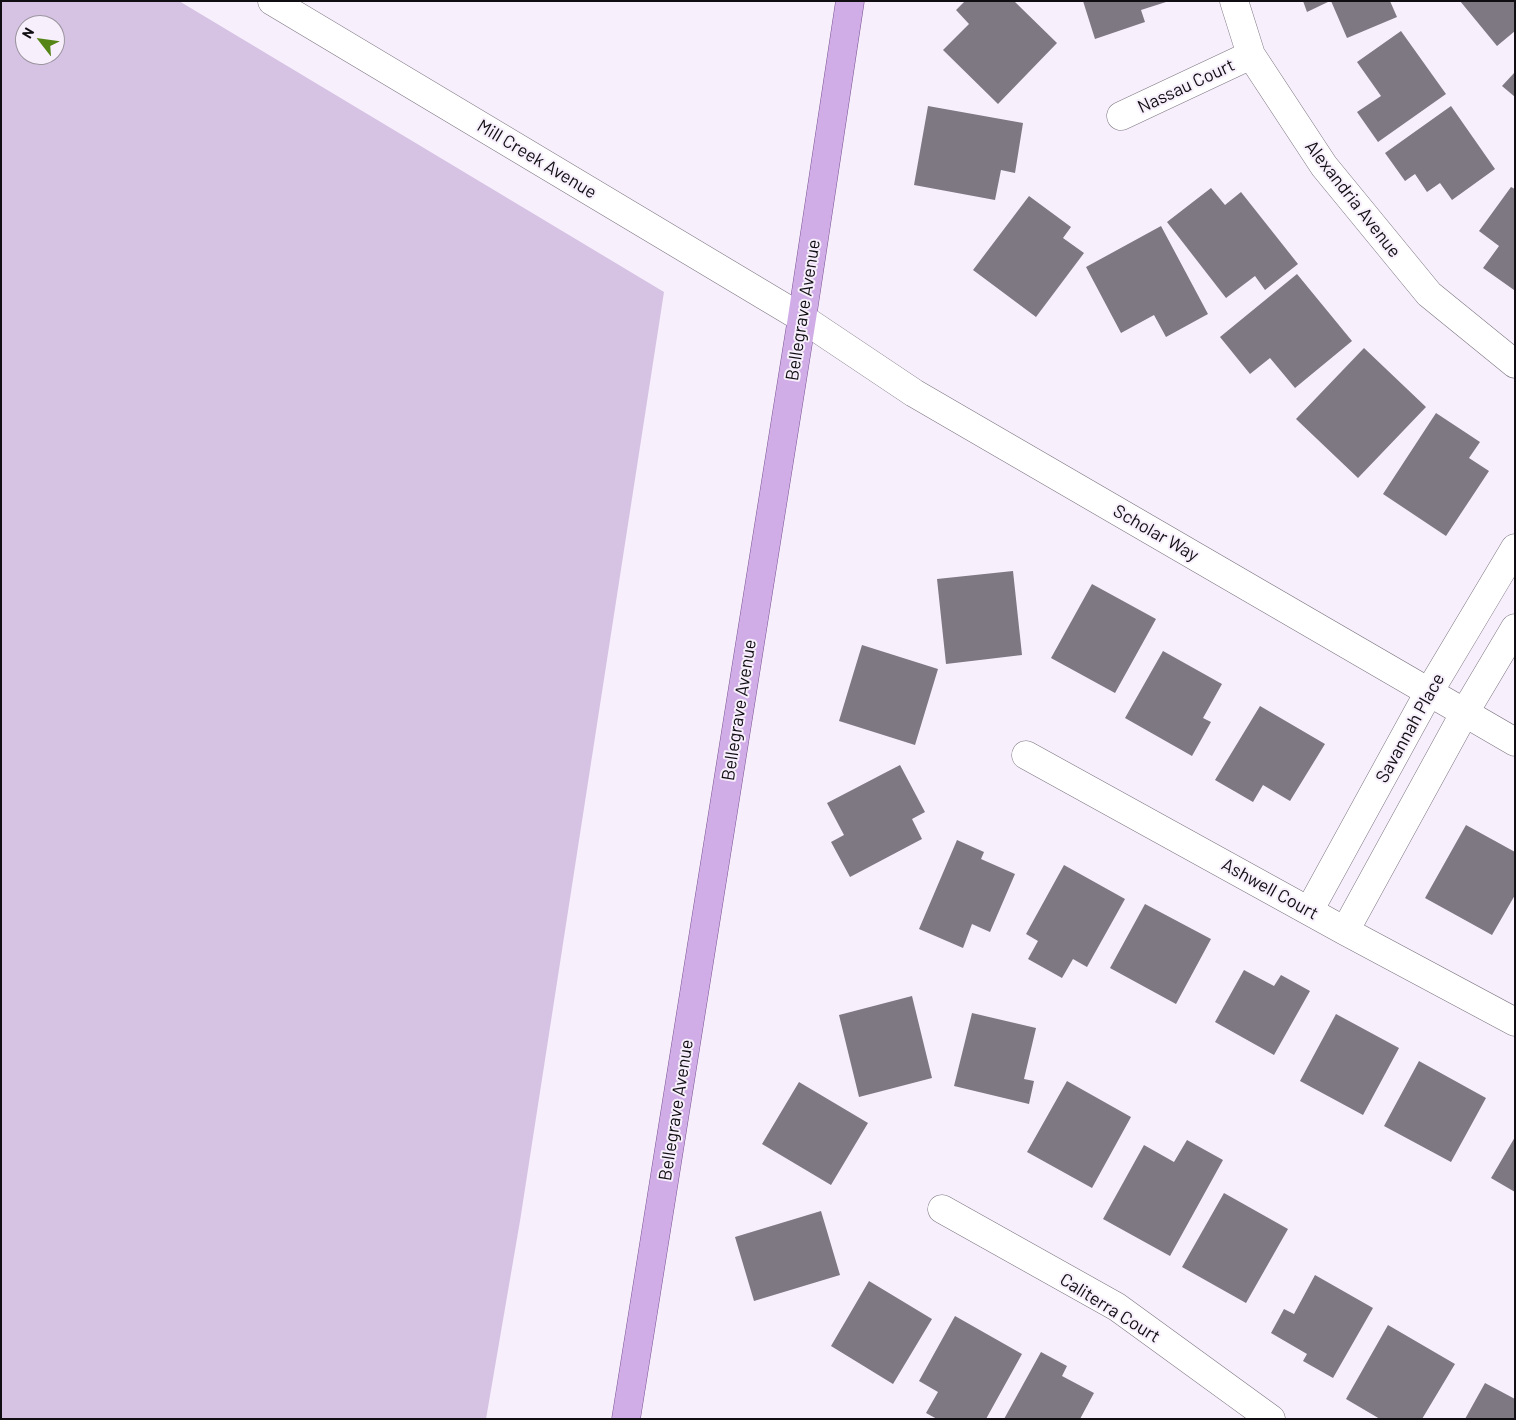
<!DOCTYPE html>
<style>
body{margin:0}
#map{position:relative;width:1516px;height:1420px;overflow:hidden;background:#f7effc;font-family:Barlow,sans-serif}
canvas{display:block}
.frame{position:absolute;inset:0;border:2px solid #100e12;pointer-events:none}
.north{position:absolute;left:15px;top:15px;width:50px;height:50px;box-sizing:border-box;background:#f7effc;border:1px solid #9b959e;border-radius:50%;rotate:300deg;font-size:14px;font-weight:700;line-height:20px;text-align:center;color:#100e12}
.north::after{content:'';display:block;margin:auto;width:18px;height:22px;background:#558517;clip-path:polygon(50% 0,100% 100%,50% 72%,0 100%)}
</style>
<div id="map">
<canvas width="1516" height="1420"></canvas>
<div class="frame"></div>
<div class="north">N</div>
</div>
<script>
const c = document.querySelector('canvas').getContext('2d');
c.lineJoin = 'round';
function paint(path, color) {
  c.fillStyle = color;
  c.fill(path, 'evenodd');
}
function poly(rows) {
  const path = new Path2D();
  for (const r of rows) {
    path.moveTo(r[0], r[1]);
    for (let i = 2; i < r.length; i += 2) path.lineTo(r[i], r[i + 1]);
  }
  return path;
}
function trace(path, color, width, dash) {
  c.strokeStyle = color;
  c.lineWidth = width;
  c.lineCap = dash ? 'butt' : 'round';
  c.setLineDash(dash || []);
  c.stroke(path);
}
function drawText(font, color, halo, rows, align = 'center') {
  c.font = font + ' Barlow,sans-serif';
  c.lineWidth = 4;
  c.setLineDash([]);
  c.textBaseline = 'middle';
  c.strokeStyle = halo;
  c.fillStyle = color;
  for (const [text, x, y, turn = 0] of rows) {
    c.save();
    c.translate(x, y);
    c.rotate((+turn || 0) * Math.PI / 180);
    c.textAlign = isNaN(turn) ? turn : align;
    if (halo) c.strokeText(text, 0, 0);
    c.fillText(text, 0, 0);
    c.restore();
  }
}
paint(poly([
 [1,1,179,1,664,292,520,1221,486,1419,1,1419],
 [25,25,55,25,55,55,25,55]
]), '#d6c3e4');
paint(poly([
 [965,1,1014,1,1057,43,998,104,943,50,969,24,956,10],
 [1083,1,1166,1,1166,2,1141,10,1145,22,1095,39],
 [1303,1,1330,1,1307,12],
 [1331,1,1390,1,1397,17,1347,38],
 [1460,1,1515,1,1515,31,1497,46],
 [1401,31,1446,94,1378,142,1357,112,1381,96,1357,62],
 [1515,72,1515,97,1502,86],
 [928,106,1023,123,1015,173,1001,170,995,200,914,185],
 [1451,106,1495,169,1452,200,1440,183,1427,192,1415,174,1405,181,1385,153],
 [1511,187,1515,189,1514,290,1483,268,1499,246,1479,231],
 [1211,188,1225,205,1241,192,1298,264,1265,290,1255,276,1226,298,1167,222],
 [1029,196,1071,227,1063,238,1084,253,1036,317,973,270],
 [1161,226,1208,314,1166,337,1154,315,1121,333,1086,267],
 [1297,274,1352,341,1295,388,1270,358,1250,374,1220,337],
 [1364,348,1426,407,1358,478,1296,419],
 [1436,413,1480,442,1469,458,1489,471,1446,536,1383,494],
 [1013,571,1022,655,946,664,937,579],
 [1092,584,1156,619,1115,693,1051,658],
 [862,645,938,669,915,745,839,721],
 [1163,651,1222,684,1203,718,1211,722,1192,756,1125,718],
 [1260,706,1325,744,1290,801,1263,785,1253,802,1215,780],
 [900,765,925,812,912,819,922,839,850,877,831,842,844,835,827,803],
 [1466,825,1515,852,1515,895,1492,935,1425,898],
 [957,840,984,852,981,859,1015,874,990,932,972,924,963,948,919,929],
 [1064,865,1125,899,1087,967,1073,959,1062,978,1028,959,1038,941,1026,934],
 [1145,904,1211,939,1176,1004,1110,968],
 [1244,970,1274,986,1281,975,1310,991,1274,1055,1215,1022],
 [912,996,932,1078,859,1097,839,1015],
 [972,1013,1036,1028,1024,1079,1034,1081,1029,1104,954,1086],
 [1336,1014,1399,1048,1363,1115,1300,1081],
 [1419,1061,1486,1098,1451,1162,1384,1126],
 [1067,1081,1131,1117,1092,1188,1027,1152],
 [799,1082,868,1123,831,1185,762,1144],
 [1515,1137,1515,1192,1491,1178],
 [1187,1140,1223,1160,1170,1256,1103,1219,1144,1145,1174,1162],
 [1224,1193,1288,1229,1246,1303,1182,1267],
 [821,1211,840,1275,754,1301,735,1237],
 [1315,1275,1373,1308,1333,1378,1303,1361,1307,1354,1271,1333,1284,1309,1294,1314],
 [869,1281,932,1319,893,1384,831,1346],
 [955,1316,1022,1354,986,1419,937,1419,926,1413,938,1392,919,1381],
 [1388,1325,1455,1364,1422,1419,1380,1419,1346,1399],
 [1041,1352,1067,1366,1062,1376,1094,1393,1080,1419,1004,1419],
 [1485,1383,1515,1399,1515,1419,1465,1419]
]), '#7e7883');
const minor = poly([
 [272,1,802,318,914,393,1515,742],
 [1234,1,1251,55,1324,166,1429,294,1515,364],
 [1121,116,1251,55],
 [1026,755,1345,931,1515,1022],
 [1309,911,1429,692,1515,548],
 [1345,931,1465,712,1515,628],
 [942,1209,1117,1307,1271,1419]
]);
const major = poly([
 [626,1419,802,318,850,1]
]);
trace(minor, '#7c7580', 29);
trace(major, '#795291', 29);
trace(minor, '#fff', 28);
trace(major, '#d0ade6', 28);
drawText('18px', '#100e12', '#f7effc', [
 ["Nassau Court",1186,86,-25],
 ["Mill Creek Avenue",537,159,31],
 ["Alexandria Avenue",1353,199,52],
 ["Bellegrave Avenue",803,310,-81],
 ["Scholar Way",1156,533,30],
 ["Bellegrave Avenue",739,710,-81],
 ["Savannah Place",1410,728,-61],
 ["Ashwell Court",1270,889,29],
 ["Bellegrave Avenue",676,1110,-81],
 ["Caliterra Court",1110,1308,32]
]);
</script>
